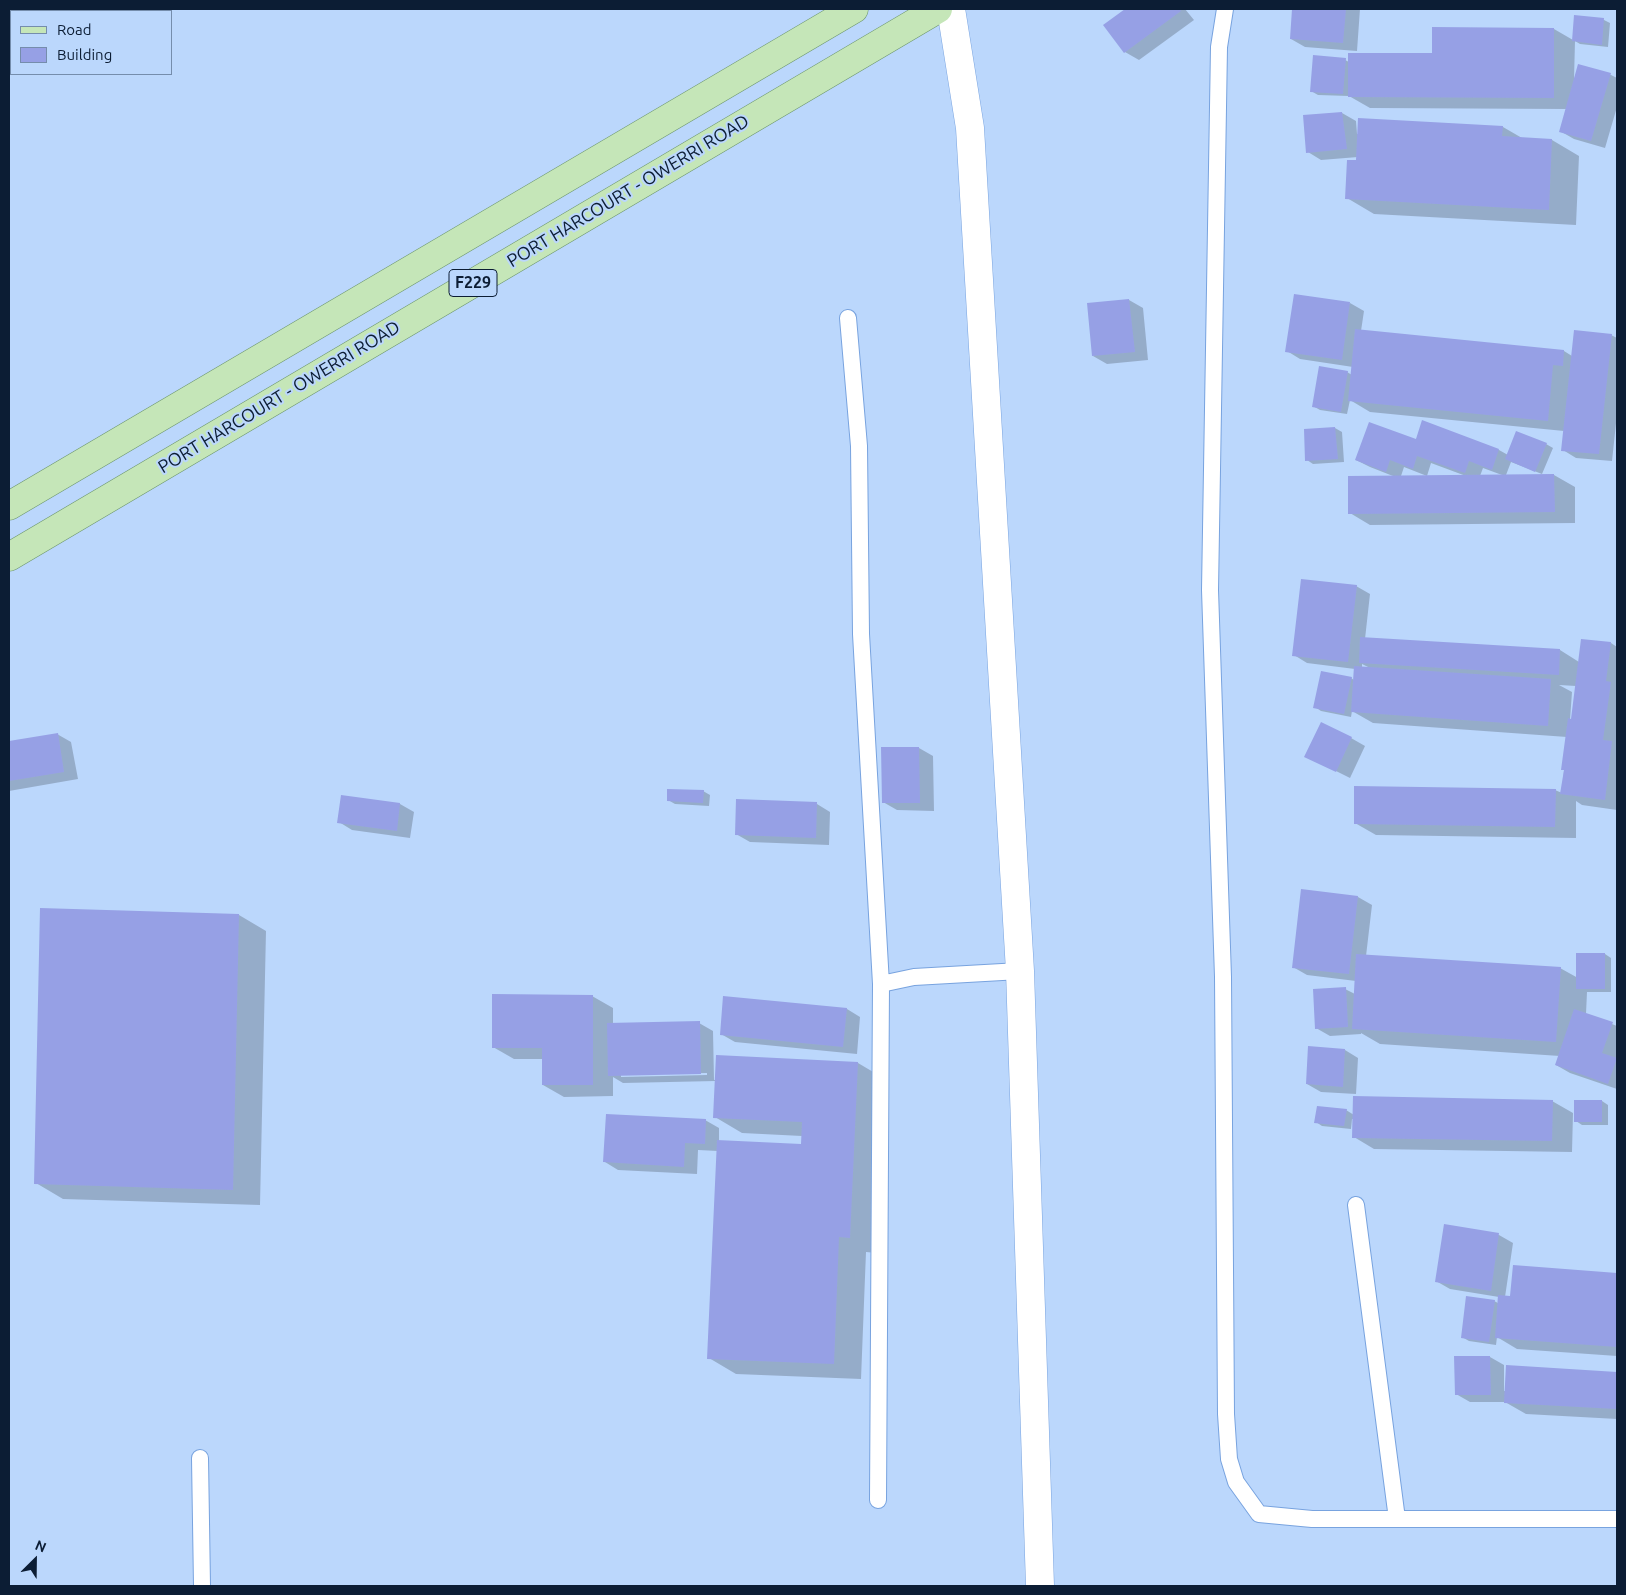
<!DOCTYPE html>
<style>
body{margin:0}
#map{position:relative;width:1626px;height:1595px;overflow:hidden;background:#bbd7fc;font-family:Ubuntu,sans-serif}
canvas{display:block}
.frame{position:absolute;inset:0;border:10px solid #0c1d34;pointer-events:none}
.legend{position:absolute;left:10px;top:10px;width:162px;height:65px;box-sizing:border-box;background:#bbd7fc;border:1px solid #758dac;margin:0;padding:6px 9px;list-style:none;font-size:15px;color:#0c1d34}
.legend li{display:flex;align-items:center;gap:10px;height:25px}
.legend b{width:25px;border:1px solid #758dac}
.north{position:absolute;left:10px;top:1535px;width:50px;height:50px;-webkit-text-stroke:4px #bbd7fc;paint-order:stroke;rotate:23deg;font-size:14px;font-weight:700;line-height:20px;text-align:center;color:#0c1d34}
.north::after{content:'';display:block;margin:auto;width:18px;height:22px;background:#0c1d34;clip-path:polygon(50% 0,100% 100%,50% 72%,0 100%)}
</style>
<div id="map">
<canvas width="1626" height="1595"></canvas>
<div class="frame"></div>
<ul class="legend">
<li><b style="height:6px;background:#c5e6b8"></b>Road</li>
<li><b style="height:14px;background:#96a0e5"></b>Building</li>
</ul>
<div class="north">N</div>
</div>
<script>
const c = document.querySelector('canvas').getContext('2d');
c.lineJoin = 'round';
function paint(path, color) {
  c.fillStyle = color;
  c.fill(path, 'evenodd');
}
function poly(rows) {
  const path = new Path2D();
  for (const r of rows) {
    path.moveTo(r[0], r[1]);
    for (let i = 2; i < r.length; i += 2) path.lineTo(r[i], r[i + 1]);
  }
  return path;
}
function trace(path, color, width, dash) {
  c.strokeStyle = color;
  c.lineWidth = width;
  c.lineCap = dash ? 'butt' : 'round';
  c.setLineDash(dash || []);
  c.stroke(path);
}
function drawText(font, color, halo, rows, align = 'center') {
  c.font = font + ' Ubuntu,sans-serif';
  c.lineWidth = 4;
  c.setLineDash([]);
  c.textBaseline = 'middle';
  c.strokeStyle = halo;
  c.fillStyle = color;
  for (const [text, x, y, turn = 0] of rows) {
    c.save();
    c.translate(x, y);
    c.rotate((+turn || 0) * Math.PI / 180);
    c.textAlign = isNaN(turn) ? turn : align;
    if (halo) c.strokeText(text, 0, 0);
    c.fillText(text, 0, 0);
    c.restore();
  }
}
paint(poly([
 [1128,9,1185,9,1194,20,1139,60,1125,52,1105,25],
 [1293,9,1360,9,1357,51,1305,47,1291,39],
 [1575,16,1604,20,1610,23,1608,47,1580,44,1575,41,1574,80,1579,65,1611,75,1617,78,1617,107,1605,148,1574,139,1560,131,1567,109,1370,108,1349,96,1318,95,1311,91,1345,60,1349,62,1433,54,1554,29,1573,40],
 [1342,113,1356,121,1357,134,1503,127,1522,138,1552,140,1579,156,1576,225,1374,214,1347,198,1358,157,1321,160,1308,152,1304,117],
 [1129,300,1143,308,1148,360,1107,364,1093,356],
 [1350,303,1364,311,1361,331,1564,351,1572,356,1611,335,1617,338,1617,414,1612,461,1576,458,1563,450,1564,431,1370,412,1350,400,1347,414,1320,410,1313,406,1347,372,1352,375,1353,367,1300,359,1287,351],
 [1423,422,1499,450,1508,455,1546,444,1553,448,1542,474,1511,462,1506,475,1554,475,1575,487,1575,523,1370,525,1350,513,1393,476,1370,467,1356,460,1416,440],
 [1431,463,1466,476,1401,476,1404,467,1427,476],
 [1483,468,1502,475,1480,476],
 [1335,428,1342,432,1344,462,1313,464,1307,460,1305,430],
 [1356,586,1370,594,1365,639,1560,650,1579,662,1611,643,1617,647,1617,810,1582,805,1576,801,1576,838,1376,835,1355,823,1555,790,1562,793,1567,737,1373,723,1352,711,1351,717,1321,711,1315,707,1351,678,1354,680,1355,669,1307,663,1294,655],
 [1362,664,1370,668,1362,668],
 [1559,685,1576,686,1572,720,1570,720,1572,692],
 [57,734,71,742,78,779,9,791,9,743],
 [1351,738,1365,746,1350,778,1306,756],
 [882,748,919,748,933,756,934,811,897,810,883,802],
 [703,791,710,795,709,806,675,804,668,800],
 [342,796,400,804,414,812,410,838,352,830,339,822],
 [817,804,830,812,829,845,750,842,736,834],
 [1302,890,1358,897,1372,905,1366,956,1560,968,1578,978,1605,954,1611,958,1611,992,1587,992,1586,1014,1617,1026,1617,1055,1616,1059,1617,1060,1617,1089,1570,1073,1556,1065,1560,1056,1380,1044,1361,1033,1361,1034,1330,1036,1316,1028,1345,989,1355,994,1356,981,1307,975,1293,967],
 [239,915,266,931,260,1205,63,1199,36,1183],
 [592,996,613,1008,613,1024,699,1023,713,1031,714,1080,858,1063,885,1079,877,1253,866,1252,861,1379,736,1374,709,1358,718,1151,698,1150,697,1174,618,1170,605,1162,705,1120,719,1128,719,1142,802,1146,802,1136,742,1133,715,1117,716,1081,623,1083,613,1077,613,1096,564,1097,543,1085,543,1059,514,1059,493,1047],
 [707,1073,707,1075,621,1077,621,1074],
 [847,1009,860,1017,857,1054,735,1042,721,1034],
 [1345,1050,1358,1058,1356,1094,1321,1092,1307,1084],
 [1552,1101,1573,1113,1572,1152,1374,1149,1354,1137,1354,1119,1352,1119,1351,1129,1322,1126,1316,1122,1346,1110,1354,1115],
 [1602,1101,1608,1105,1608,1125,1582,1125,1576,1121],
 [1445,1226,1499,1235,1513,1243,1505,1297,1512,1298,1514,1267,1617,1274,1617,1356,1517,1349,1497,1337,1496,1345,1469,1341,1462,1337,1494,1301,1498,1303,1499,1297,1450,1289,1436,1281],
 [1490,1357,1504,1365,1504,1391,1506,1391,1507,1367,1617,1373,1617,1419,1526,1414,1505,1402,1470,1402,1456,1394]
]), '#0003');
paint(poly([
 [1125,9,1179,9,1181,11,1124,53,1103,25],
 [1292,9,1346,9,1343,43,1290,39],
 [1574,15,1604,18,1602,45,1572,41],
 [1432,27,1554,28,1554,98,1348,97,1348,53,1432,53],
 [1313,55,1346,58,1343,94,1310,92],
 [1578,64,1611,73,1591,141,1559,132],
 [1342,112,1347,149,1306,153,1303,115],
 [1358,118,1503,126,1502,136,1552,139,1549,210,1345,199,1347,160,1356,160],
 [1294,294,1350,302,1342,360,1285,352],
 [1129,299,1135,352,1092,356,1087,303],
 [1355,329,1564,350,1563,366,1553,365,1548,421,1348,401],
 [1574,330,1612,334,1599,454,1561,451],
 [1319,366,1348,371,1341,412,1312,407],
 [1422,420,1499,449,1492,470,1469,461,1465,473,1417,456,1413,469,1390,460,1386,472,1355,460,1369,422,1416,439],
 [1335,427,1338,459,1305,461,1304,429],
 [1516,431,1547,443,1535,472,1505,459],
 [1554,474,1555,512,1348,514,1348,476],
 [1301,579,1357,585,1348,662,1292,656],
 [1360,637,1560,649,1559,675,1359,663],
 [1581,639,1611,642,1606,681,1611,682,1603,740,1612,741,1605,800,1560,794,1564,770,1561,770,1568,718,1571,719],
 [1354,666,1551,679,1548,726,1351,712],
 [1321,671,1352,677,1344,714,1313,708],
 [1321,722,1352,737,1336,772,1304,757],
 [58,733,64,772,9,781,9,741],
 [881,747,919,747,920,803,882,803],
 [1354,786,1556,789,1555,827,1354,824],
 [667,789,704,790,703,803,667,801],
 [341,795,400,803,397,831,337,823],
 [736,799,817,802,816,838,735,835],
 [1301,889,1358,896,1349,974,1292,968],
 [40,908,239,914,233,1190,34,1184],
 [1576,953,1605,953,1605,989,1576,989],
 [1356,954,1561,967,1556,1042,1352,1029],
 [1346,987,1348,1027,1315,1029,1313,989],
 [492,994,593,995,593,1085,542,1085,542,1048,492,1048],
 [723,996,847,1008,843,1047,720,1035],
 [1574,1009,1613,1022,1602,1053,1617,1058,1608,1084,1555,1065],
 [700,1021,701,1074,608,1076,607,1023],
 [1308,1046,1345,1049,1343,1087,1306,1084],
 [716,1055,858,1062,850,1238,839,1237,834,1364,707,1359,717,1140,801,1144,802,1122,713,1118],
 [1353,1096,1553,1100,1552,1141,1352,1138],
 [1574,1100,1602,1100,1602,1122,1574,1122],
 [1317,1106,1347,1109,1344,1126,1314,1123],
 [606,1114,706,1119,705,1144,685,1143,684,1167,603,1162],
 [1444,1224,1499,1233,1491,1291,1435,1282],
 [1513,1265,1617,1273,1617,1347,1495,1338,1498,1295,1510,1296],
 [1466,1296,1495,1300,1489,1342,1461,1338],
 [1454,1356,1490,1356,1491,1395,1455,1395],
 [1506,1365,1617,1372,1617,1409,1504,1403]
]), '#96a0e5');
const service = poly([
 [1225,9,1219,47,1210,590,1223,977,1226,1414,1229,1459,1236,1482,1259,1514,1312,1519,1617,1519],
 [848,318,859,446,861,634,881,984],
 [1356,1205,1397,1519],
 [200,1458,202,1586],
 [878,1500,881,984,914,977,1020,971]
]);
const minor = poly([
 [951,9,970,128,1020,971,1040,1586]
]);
const primary = poly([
 [9,506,854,9],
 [9,557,938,9]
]);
trace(service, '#78a3df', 18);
trace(minor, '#78a3df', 29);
trace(primary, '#6c956b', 29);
trace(service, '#fff', 16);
trace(minor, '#fff', 28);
trace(primary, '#c5e6b8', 28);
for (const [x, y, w] of [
 [473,283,48]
]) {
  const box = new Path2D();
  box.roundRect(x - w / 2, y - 13.5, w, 27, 4);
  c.fillStyle = '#bbd7fc';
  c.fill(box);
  trace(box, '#0c1d34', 1);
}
drawText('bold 16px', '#0c1d34', null, [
 ["F229",473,283]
]);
drawText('18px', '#0c1d34', '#bbd7fc', [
 ["PORT HARCOURT - OWERRI ROAD",628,191,-31],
 ["PORT HARCOURT - OWERRI ROAD",279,397,-31]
]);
</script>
